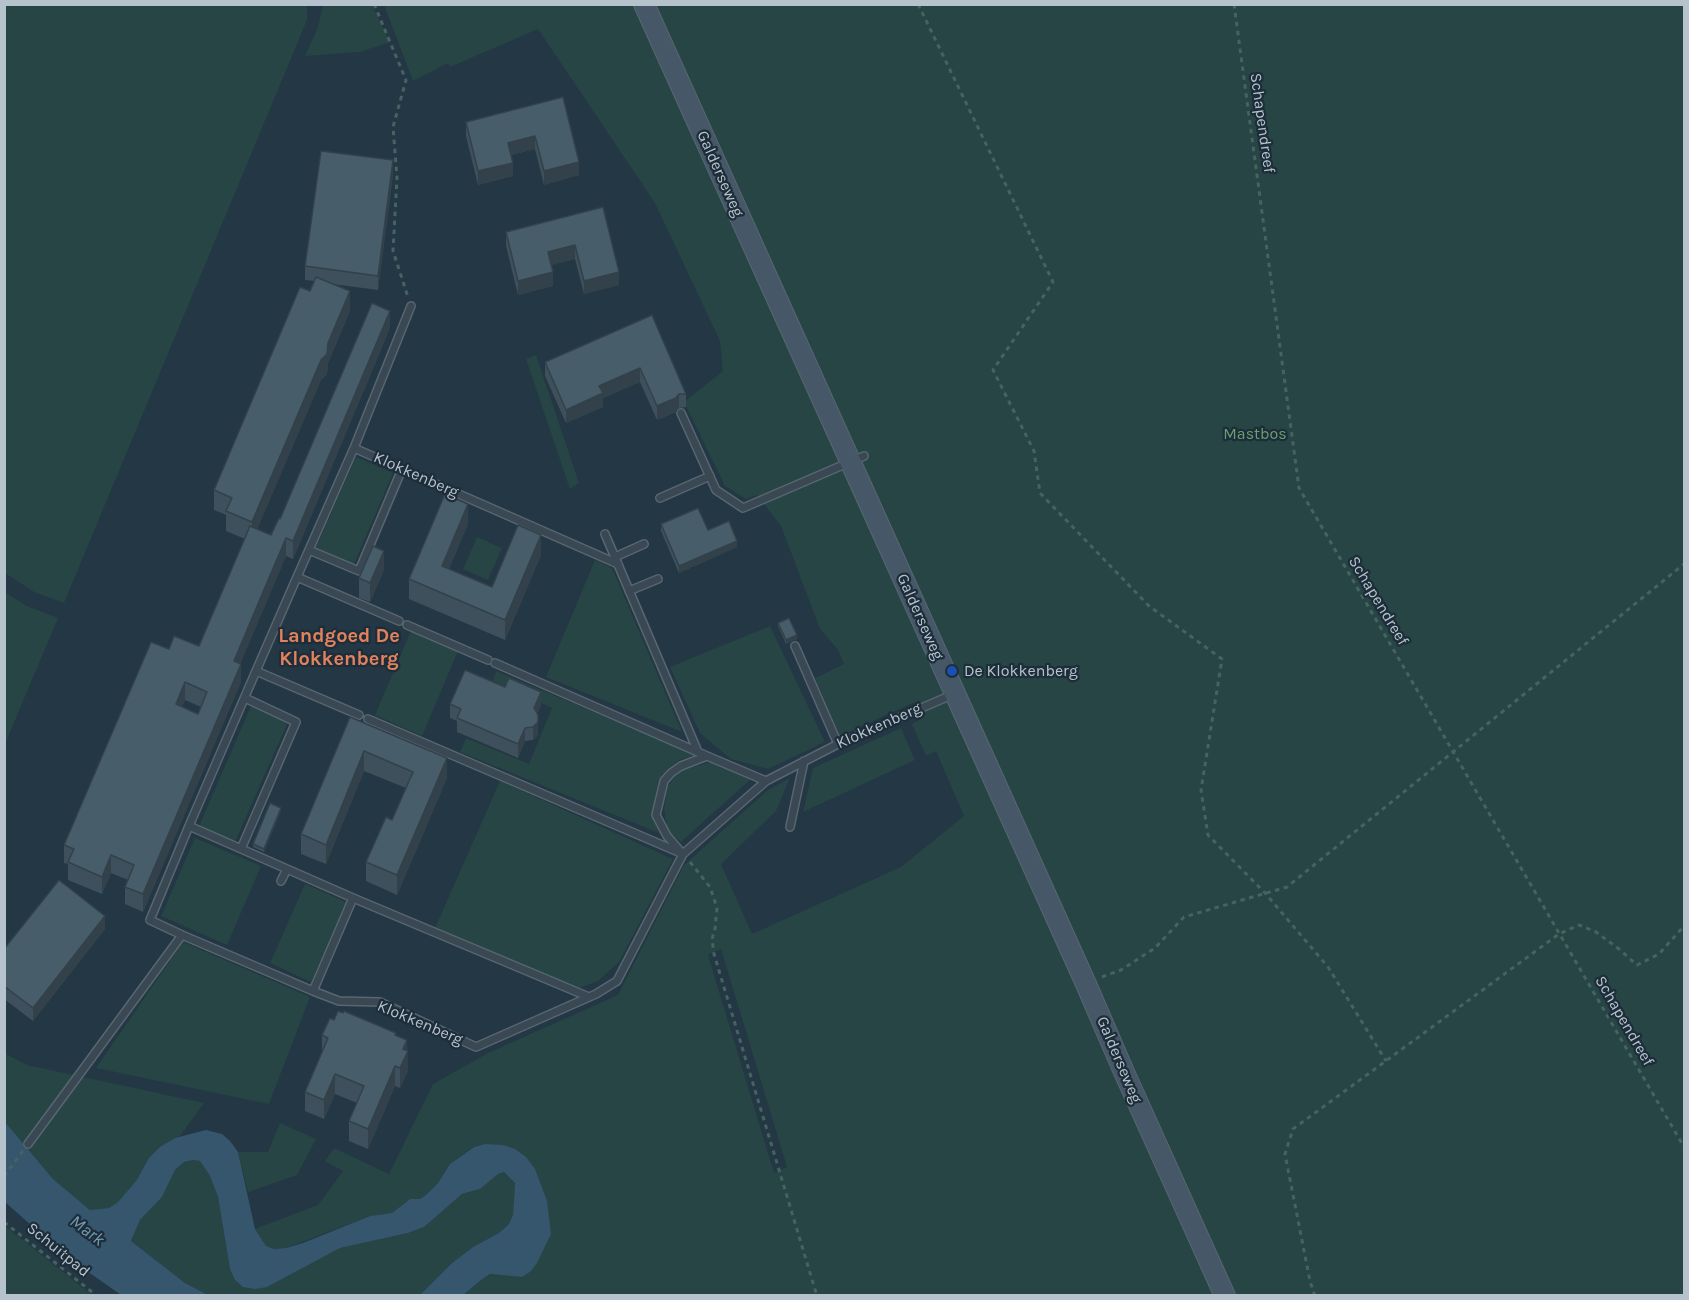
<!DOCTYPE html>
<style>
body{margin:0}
#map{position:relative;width:1689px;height:1300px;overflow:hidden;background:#243744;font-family:Karla,sans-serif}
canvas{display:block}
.frame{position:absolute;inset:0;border:6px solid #b6c3cd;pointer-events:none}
</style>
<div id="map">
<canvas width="1689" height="1300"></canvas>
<div class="frame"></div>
</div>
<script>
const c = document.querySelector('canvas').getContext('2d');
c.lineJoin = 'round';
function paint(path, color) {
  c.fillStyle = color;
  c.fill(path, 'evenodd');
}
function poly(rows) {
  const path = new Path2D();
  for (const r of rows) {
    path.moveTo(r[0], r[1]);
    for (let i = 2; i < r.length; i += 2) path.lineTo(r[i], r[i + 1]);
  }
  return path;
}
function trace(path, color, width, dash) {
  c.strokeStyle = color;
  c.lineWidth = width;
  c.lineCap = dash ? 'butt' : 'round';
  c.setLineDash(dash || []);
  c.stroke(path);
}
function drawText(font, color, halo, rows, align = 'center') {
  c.font = font + ' Karla,sans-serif';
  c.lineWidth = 4.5;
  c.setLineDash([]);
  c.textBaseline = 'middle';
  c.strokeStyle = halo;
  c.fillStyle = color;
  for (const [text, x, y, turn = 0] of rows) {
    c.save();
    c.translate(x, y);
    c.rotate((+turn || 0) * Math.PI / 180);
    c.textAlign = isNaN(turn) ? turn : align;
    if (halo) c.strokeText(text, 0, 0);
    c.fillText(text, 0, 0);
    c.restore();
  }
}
paint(poly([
 [4,5,307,5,307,20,64,603,34,592,5,573],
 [323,5,372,5,390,42,360,52,305,56,318,27],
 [384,5,1684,5,1684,1295,463,1295,481,1280,490,1274,522,1277,551,1229,485,1144,473,1147,450,1164,438,1183,426,1195,420,1199,410,1199,392,1213,370,1216,286,1248,274,1249,266,1246,255,1229,318,1205,343,1171,325,1161,334,1148,389,1174,433,1084,488,1053,618,995,684,865,768,790,790,778,776,811,721,864,752,934,901,867,964,816,936,751,926,756,912,724,922,718,915,702,840,736,815,678,844,664,838,650,820,629,781,526,757,495,746,499,725,486,684,402,723,371,720,341,655,203,538,29,450,67,448,63,413,81],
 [721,949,787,1167,774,1173,708,955],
 [536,355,579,483,570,489,526,359],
 [356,457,393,473,354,564,316,548],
 [477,537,502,548,488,580,463,569],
 [595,560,612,568,682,732,546,677],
 [5,592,27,606,58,618,5,744],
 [770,626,825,742,768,769,731,759,700,733,670,667],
 [411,631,458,651,422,736,375,715],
 [496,671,696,755,679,760,666,770,658,782,653,808,654,821,659,833,460,752,466,738,529,764,552,708,493,681],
 [251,706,288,722,235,842,199,826],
 [901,728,915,760,803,812,813,768],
 [711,762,752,778,681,842,671,834,667,826,664,808,668,787,674,777,684,770],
 [500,781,673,859,619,962,598,981,579,988,435,928],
 [195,838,261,866,227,945,161,916],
 [305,884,346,902,311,982,270,963],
 [183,942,310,997,269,1104,96,1068],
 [5,1054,27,1065,204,1103,180,1136,175,1138,140,1173,136,1181,118,1202,109,1208,90,1210,53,1179,5,1122],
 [280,1123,316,1139,297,1175,248,1192,238,1152,268,1152],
 [193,1160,200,1161,210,1176,218,1197,230,1269,267,1287,339,1248,408,1233,424,1227,462,1194,480,1189,498,1173,504,1172,515,1183,513,1215,509,1224,499,1233,473,1247,452,1263,420,1295,208,1295,185,1283,131,1241,140,1220,162,1197,175,1170,184,1162],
 [4,1226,5,1226,92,1295,5,1295]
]), '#264544');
paint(poly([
 [5,1122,53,1179,90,1210,109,1208,118,1202,136,1181,149,1158,160,1147,175,1138,206,1130,222,1134,230,1141,238,1152,255,1229,266,1246,274,1249,286,1248,303,1243,370,1216,392,1213,410,1199,420,1199,426,1195,438,1183,450,1164,474,1147,485,1144,503,1145,515,1149,526,1157,535,1169,547,1201,551,1234,537,1263,531,1271,522,1277,490,1274,481,1280,463,1295,420,1295,452,1263,473,1247,499,1233,509,1224,513,1215,515,1183,504,1172,498,1174,480,1189,462,1194,424,1227,408,1233,340,1248,267,1287,255,1289,243,1287,235,1280,230,1269,218,1197,210,1176,200,1161,193,1160,184,1162,175,1170,162,1197,140,1220,131,1241,185,1283,208,1295,121,1295,67,1257,5,1202]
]), '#36566d');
const lane = poly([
 [411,306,354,448,618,564],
 [681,413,716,490,743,508,864,456],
 [660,498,710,476],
 [605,534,698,752],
 [309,550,359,571,402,469],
 [615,557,644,544],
 [297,577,354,448],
 [629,591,658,579],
 [407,625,488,660],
 [795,646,838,744],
 [495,663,707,756],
 [359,715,256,671,297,577,399,621],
 [368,719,683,854],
 [189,826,256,671],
 [790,827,804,761],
 [241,849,296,722,245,698],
 [681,852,667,836,656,815,664,781,671,773,681,766,707,756,766,781],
 [281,881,287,869],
 [353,898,589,997],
 [313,991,353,898,189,826,150,920,182,935,313,991,339,1001,380,1002,476,1047,596,994,617,981,683,854,766,781,838,744,954,694],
 [28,1144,182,935]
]);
const secondary = poly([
 [644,4,1086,984,1124,1072,1225,1296]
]);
trace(lane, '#576671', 10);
trace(secondary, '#576671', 22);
trace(poly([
 [374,4,406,80,393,127,397,178,393,251,408,297],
 [918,4,1053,282,993,370,1034,451,1040,493,1149,606,1222,659,1201,790,1208,835,1265,893,1328,967,1386,1061],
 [1234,4,1299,488,1684,1147],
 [690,862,710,887,717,908,715,929,712,939,714,954,817,1296],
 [1102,977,1121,970,1155,948,1184,917,1287,887,1684,564],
 [4,1176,23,1151],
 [4,1222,97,1296],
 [1315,1296,1310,1281,1285,1154,1293,1129,1559,934,1579,925,1596,932,1619,949,1637,965,1659,954,1684,926]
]), '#466361', 3, [4.5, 4.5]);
trace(lane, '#394853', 7);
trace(secondary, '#465867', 20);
paint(poly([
 [563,97,579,175,544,185,535,149,511,155,513,176,478,185,466,136,466,122],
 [393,174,378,290,332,284,350,311,328,363,327,374,321,380,257,529,271,535,390,328,293,559,286,556,240,664,241,682,143,912,125,904,125,887,128,880,111,873,102,894,68,880,68,864,64,863,64,845,169,649,199,646,245,539,226,531,226,515,214,510,214,490,314,281,305,280,305,266],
 [185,700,201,707,198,714,182,707],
 [603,207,619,285,584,294,575,259,551,265,553,286,518,295,506,246,506,232],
 [652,315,686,394,686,407,679,408,676,412,657,420,640,382,603,398,603,407,566,423,545,376,545,362],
 [468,524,449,569,492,587,541,555,505,640,409,599,409,579],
 [661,524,708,530,737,547,679,573,661,531],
 [384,570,370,602,359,598,359,578],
 [778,623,797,639,786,644,778,626],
 [450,704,541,705,537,714,538,735,533,740,525,741,518,758,457,732,457,721,450,718],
 [350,717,447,778,397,895,366,881,366,862,392,820,406,788,364,771,326,864,301,854,301,834],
 [281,811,264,852,253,847,253,844],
 [105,929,33,1021,4,999,4,949],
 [334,1020,396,1036,407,1051,408,1071,400,1088,395,1086,368,1149,349,1141,349,1121,357,1103,335,1094,324,1119,305,1111,305,1092,322,1051,322,1035]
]), '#3d505b');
paint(poly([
 [535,136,535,149,508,156,508,143],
 [393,160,393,174,378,290,378,276],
 [579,162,579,175,544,185,544,171],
 [513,163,513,176,478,185,478,171],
 [575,245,575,259,548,266,548,252],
 [553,272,553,286,518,295,518,281],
 [619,272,619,285,584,294,584,281],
 [350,291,350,311,328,363,327,374,321,380,252,542,252,522],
 [390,311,390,328,293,559,293,541],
 [640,368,640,382,603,398,603,407,566,423,566,410,599,386],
 [679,394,679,408,676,412,657,420,657,406],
 [468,504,468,524,442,586,442,566],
 [541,535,541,555,505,640,505,620],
 [286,538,286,556,234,679,234,661],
 [737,541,737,547,679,573,679,566],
 [384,551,384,570,370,602,370,583],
 [797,635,797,639,786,644,786,640],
 [241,664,241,682,143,912,143,894],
 [185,682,185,700,176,722,176,704],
 [541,692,541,705,534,722,534,708],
 [538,722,538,735,533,740,533,727],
 [525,728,525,741,518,758,518,744],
 [364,751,364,771,326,864,326,845],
 [447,758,447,778,397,895,397,875],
 [281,808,281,811,264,852,264,849],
 [111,855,111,873,102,894,102,877],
 [105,916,105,929,33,1021,33,1008],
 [407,1040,408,1071,400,1088,400,1068,403,1049],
 [395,1066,395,1086,368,1149,368,1129],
 [335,1074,335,1094,324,1119,324,1100]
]), '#32414a');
const building = poly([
 [563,97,579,162,544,171,535,136,508,143,513,163,478,171,466,122,563,97],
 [321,151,393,160,378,276,305,266,321,151],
 [603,207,619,272,584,281,575,245,548,252,553,272,518,281,506,232,603,207],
 [316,277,350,291,328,343,327,354,321,360,252,522,226,511,232,498,214,490,300,287,310,291,316,277],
 [372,303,390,311,293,541,286,538,263,592,234,661,241,664,143,894,125,887,134,865,111,855,102,877,68,862,74,849,64,845,151,642,169,649,174,636,199,646,250,526,271,535,279,518,280,519,372,303],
 [185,682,207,692,198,714,176,704,185,682],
 [652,315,686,394,679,394,676,398,657,406,640,368,599,386,603,393,566,410,545,362,652,315],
 [445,494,468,504,442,566,492,587,518,525,541,535,505,620,409,579,445,494],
 [698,508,708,530,729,521,737,541,679,566,661,524,698,508],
 [373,546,384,551,370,583,359,578,373,546],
 [789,618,797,635,786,640,778,623,789,618],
 [465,670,505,687,509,678,541,692,534,708,538,715,538,722,533,727,525,728,518,744,457,718,461,709,450,704,465,670],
 [350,717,447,758,397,875,366,862,386,817,392,820,413,772,364,751,326,845,301,834,350,717],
 [270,803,281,808,264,849,253,844,270,803],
 [59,880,105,916,33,1008,4,986,4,949,59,880],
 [338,1011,343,1013,344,1011,396,1033,395,1035,407,1040,403,1049,408,1051,400,1068,395,1066,368,1129,349,1121,364,1086,335,1074,324,1100,305,1092,328,1038,322,1035,330,1018,334,1020,338,1011]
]);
paint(building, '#475d6a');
trace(building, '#32414a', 1.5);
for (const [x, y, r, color] of [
 [952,671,6,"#1a4fb4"]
]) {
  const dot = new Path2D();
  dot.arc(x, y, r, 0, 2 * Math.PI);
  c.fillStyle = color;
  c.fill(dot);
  trace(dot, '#1d2d39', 2);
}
drawText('16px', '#b6c3cd', '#1d2d39', [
 ["Schapendreef",1262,123,82],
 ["Galderseweg",720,174,66],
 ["Klokkenberg",416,475,24],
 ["Schapendreef",1378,601,59],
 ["Galderseweg",920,617,66],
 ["Klokkenberg",879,726,-24],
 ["Schapendreef",1624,1021,60],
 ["Klokkenberg",420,1023,23],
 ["Galderseweg",1119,1060,67],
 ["Schuitpad",58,1250,39]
]);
drawText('16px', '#6ba06e', '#1d2d39', [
 ["Mastbos",1255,434]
]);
drawText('16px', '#b6c3cd', '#1d2d39', [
 ["De Klokkenberg",964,671]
], 'left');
drawText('italic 18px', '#7399b3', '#1d2d39', [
 ["Mark",87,1231,37]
]);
drawText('bold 20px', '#e0825e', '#1d2d39', [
 ["Landgoed De",339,636],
 ["Klokkenberg",339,659]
]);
</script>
